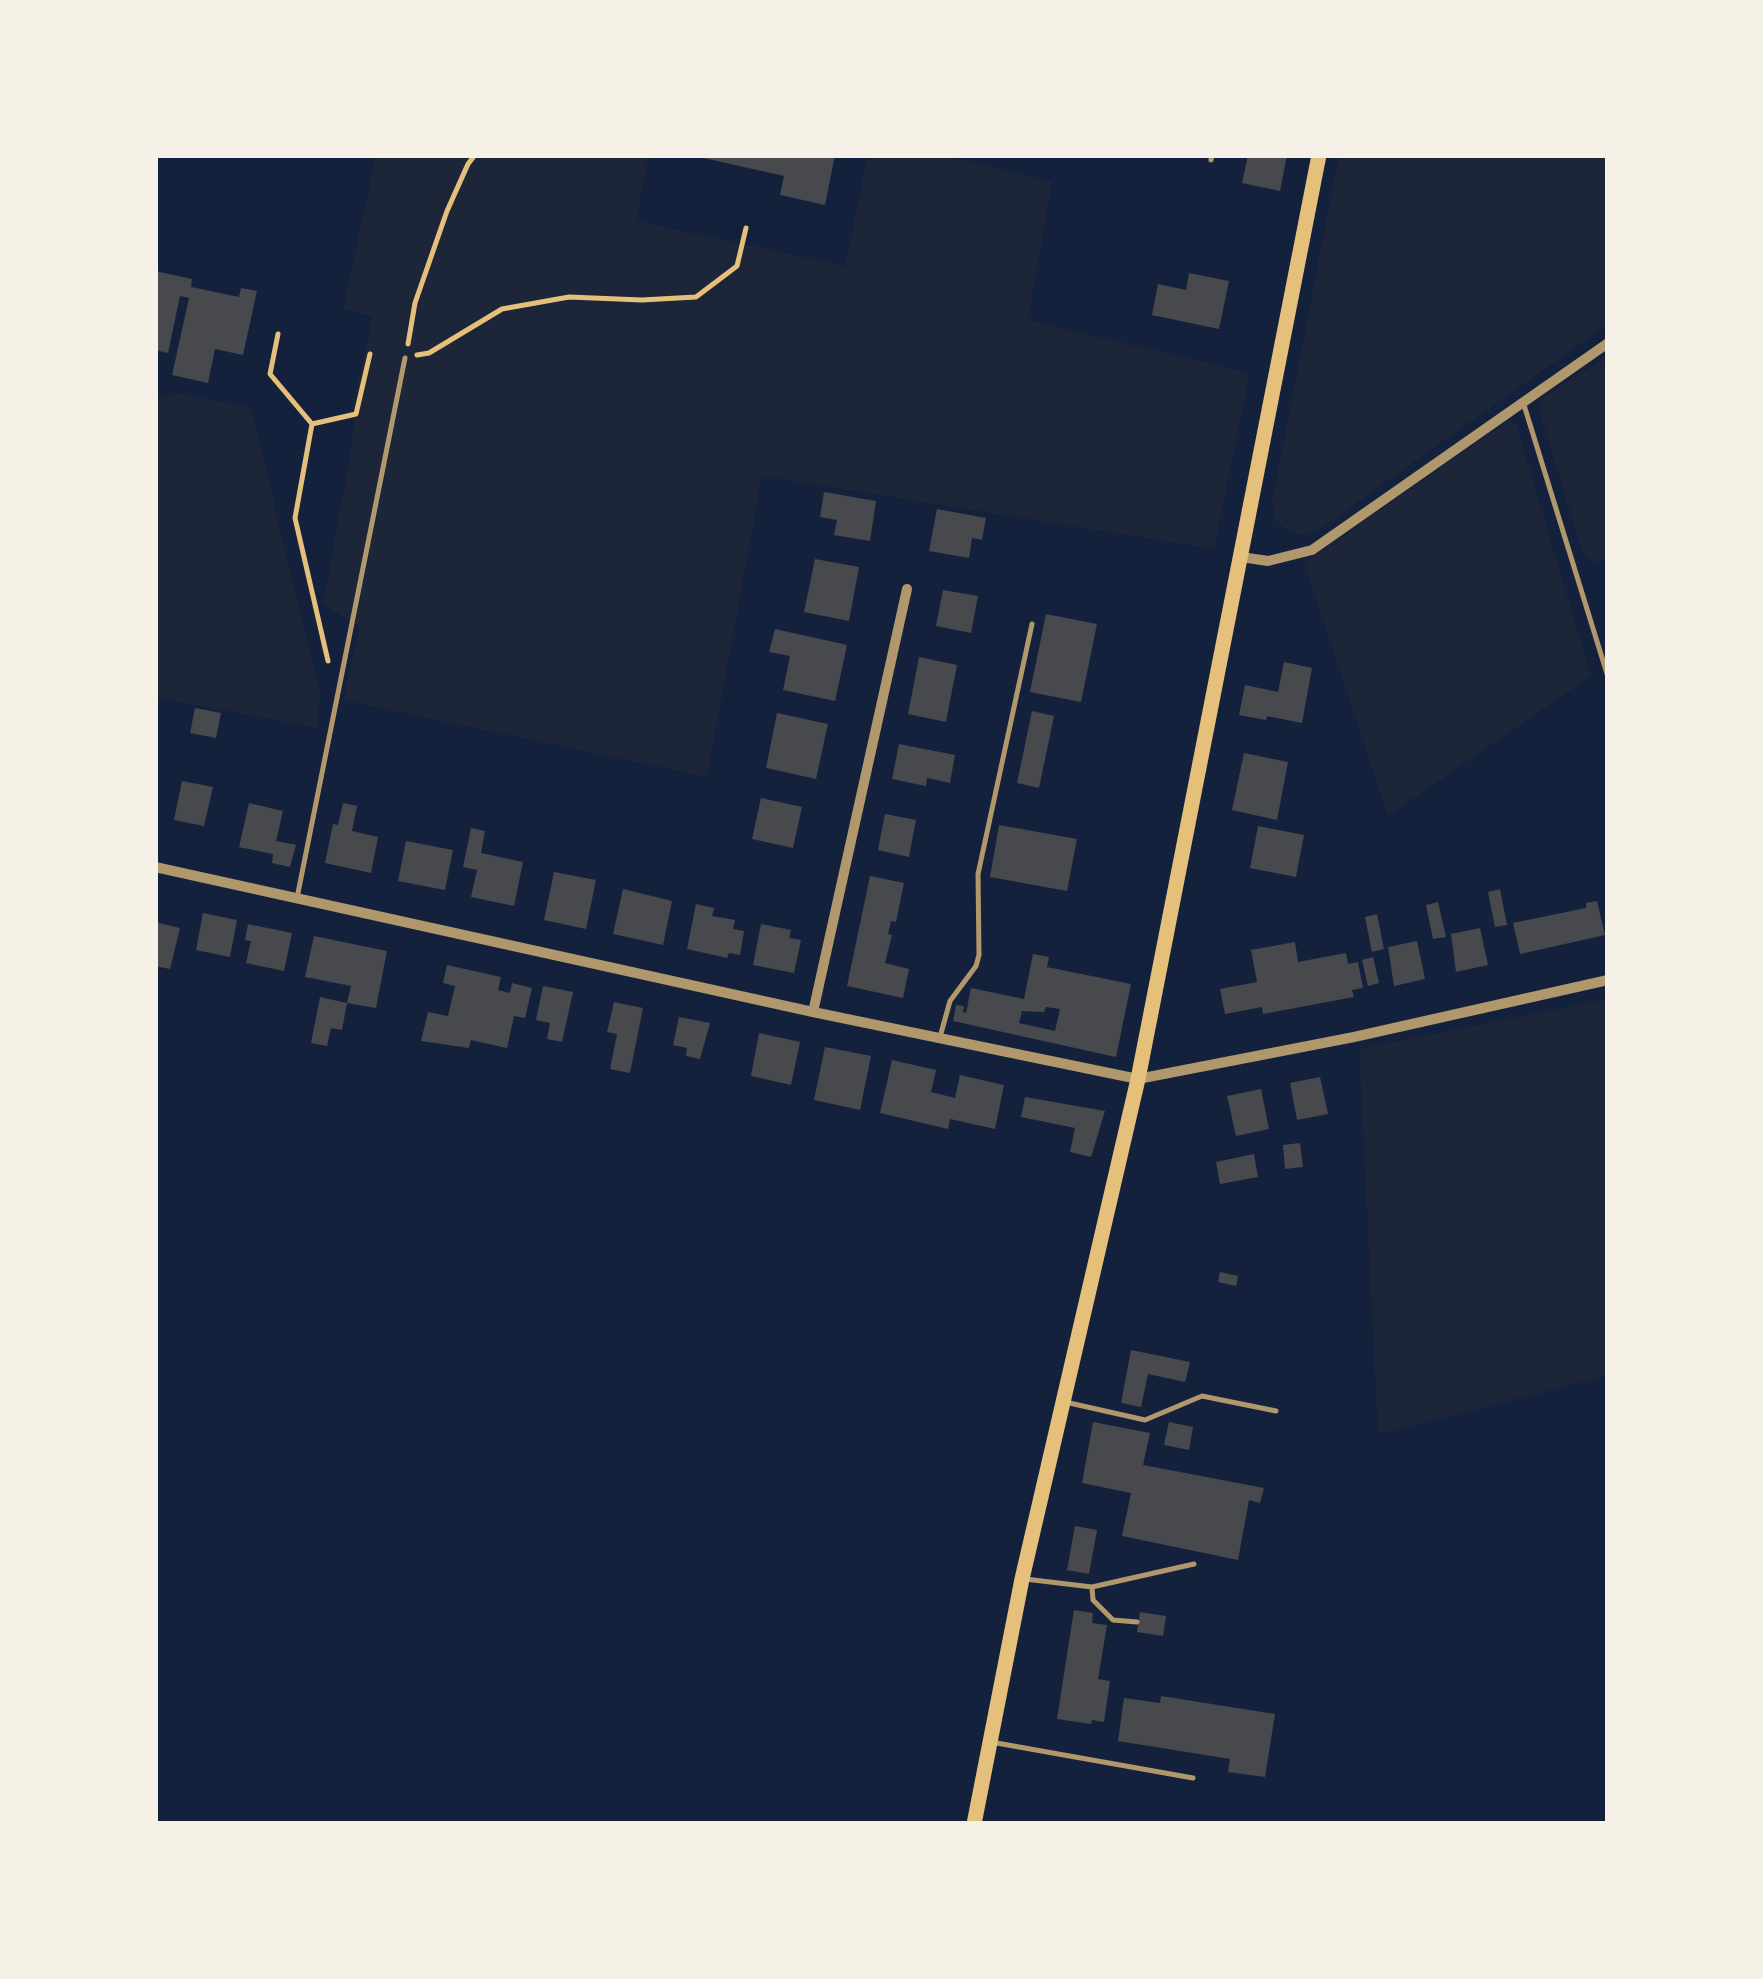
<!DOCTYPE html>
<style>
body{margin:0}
#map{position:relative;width:1763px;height:1979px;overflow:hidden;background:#14213d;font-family:"Sofia Sans Condensed",sans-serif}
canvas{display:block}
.frame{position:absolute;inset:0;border:158px solid #f6f1e7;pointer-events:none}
</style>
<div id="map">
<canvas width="1763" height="1979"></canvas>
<div class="frame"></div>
</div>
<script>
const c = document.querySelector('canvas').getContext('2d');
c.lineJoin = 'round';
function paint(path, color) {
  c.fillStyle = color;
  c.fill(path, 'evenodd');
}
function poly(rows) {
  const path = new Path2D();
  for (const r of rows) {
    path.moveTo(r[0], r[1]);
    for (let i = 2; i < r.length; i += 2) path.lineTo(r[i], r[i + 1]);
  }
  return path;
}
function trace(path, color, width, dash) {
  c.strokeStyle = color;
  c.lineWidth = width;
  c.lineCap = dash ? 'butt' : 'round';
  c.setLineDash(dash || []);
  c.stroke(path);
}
paint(poly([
 [376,155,649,155,636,221,845,266,868,155,941,155,1052,182,1028,320,1250,373,1214,549,762,476,707,777,343,700,360,627,323,604,350,455,358,384,372,316,343,309],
 [1339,155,1608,155,1608,324,1321,528,1302,535,1286,530,1275,519,1272,503],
 [1608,356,1608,559,1595,562,1583,555,1539,409,1541,399],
 [171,392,251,408,320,694,318,728,155,697,155,395,170,396],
 [1508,421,1516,424,1591,676,1388,816,1304,563],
 [1608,999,1608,1376,1378,1434,1359,1049]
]), '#1d2539');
paint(poly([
 [690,155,835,155,825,205,780,195,784,176],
 [1248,155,1287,155,1280,191,1242,183],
 [155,271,192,279,191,287,239,297,241,288,257,291,243,355,215,349,208,383,172,375,189,298,180,296,168,353,155,350],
 [1189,273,1229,281,1219,329,1152,315,1158,284,1186,290],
 [824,492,876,501,870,541,834,535,837,520,820,517],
 [937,509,986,518,982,540,972,538,969,558,929,551],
 [815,559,859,567,849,621,804,612],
 [943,590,978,596,971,633,936,626],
 [1046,614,1097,624,1081,702,1030,692],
 [775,629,847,645,835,701,783,690,790,656,769,652],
 [919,657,957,665,946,722,908,714],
 [1284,662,1312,668,1302,723,1267,716,1266,720,1239,715,1245,685,1278,692],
 [195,708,221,713,216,738,190,733],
 [1032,711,1054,716,1039,788,1017,783],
 [777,713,828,724,816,779,766,768],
 [899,744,955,755,950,783,927,778,926,786,892,779],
 [1244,753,1288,762,1277,820,1232,810],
 [182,781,213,787,204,826,174,820],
 [761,798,802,807,793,848,752,839],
 [249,803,283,811,276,841,296,845,290,867,272,863,273,854,239,847],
 [343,803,357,806,352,831,378,837,371,873,325,863,333,824,338,825],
 [885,814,916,820,909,857,878,850],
 [999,825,1077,839,1067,891,990,877],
 [1258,826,1304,835,1296,877,1250,868],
 [471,828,485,831,481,853,523,862,514,906,471,897,477,870,463,867],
 [406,841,453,850,445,890,398,881],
 [554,872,596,880,586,929,544,920],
 [870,876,904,883,896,922,891,921,888,934,892,935,885,963,909,969,903,998,847,986],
 [623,889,672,901,663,945,613,934],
 [1500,889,1507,925,1495,927,1488,892],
 [1597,901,1605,935,1520,954,1513,923,1586,908,1586,903],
 [1438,902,1446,937,1433,939,1426,905],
 [696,904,714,908,712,916,735,920,733,929,744,931,740,955,729,953,727,958,687,949],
 [203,913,237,920,230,957,196,950],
 [1377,914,1384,949,1372,952,1365,917],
 [155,922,180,928,170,969,155,966],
 [248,924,292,933,284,971,246,963,251,941,245,940],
 [761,924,791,930,789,938,801,940,794,973,753,965],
 [1480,928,1488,965,1456,972,1451,934],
 [314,936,387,951,376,1008,347,1003,351,986,305,977],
 [1417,941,1425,979,1394,986,1388,947],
 [1295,942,1298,962,1346,953,1348,964,1358,962,1363,988,1352,990,1354,997,1263,1014,1262,1007,1225,1014,1220,989,1257,982,1251,950],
 [1033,954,1049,957,1047,967,1131,984,1116,1057,953,1021,956,1005,964,1006,963,1012,966,1013,971,988,1024,999],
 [1046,1007,1060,1009,1055,1031,1019,1023,1022,1011,1044,1012],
 [1373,957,1379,983,1368,986,1362,960],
 [447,965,501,977,498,990,510,993,512,983,532,988,525,1018,514,1016,507,1048,471,1040,469,1048,421,1041,428,1012,448,1016,455,986,443,983],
 [543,986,573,992,562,1042,547,1039,550,1023,536,1020],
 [320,997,347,1003,342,1030,331,1028,327,1046,311,1043],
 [614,1002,643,1008,630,1073,610,1069,617,1034,607,1032],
 [679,1017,710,1023,700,1059,686,1056,687,1048,673,1045],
 [759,1033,800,1042,791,1085,751,1076],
 [825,1047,871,1056,860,1110,814,1100],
 [892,1060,936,1070,931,1092,955,1098,960,1075,1004,1085,995,1129,950,1119,948,1129,880,1113],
 [1320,1077,1328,1114,1297,1120,1290,1083],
 [1261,1089,1269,1129,1236,1136,1227,1096],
 [1025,1097,1105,1111,1091,1157,1070,1152,1075,1128,1021,1117],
 [1300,1143,1303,1167,1285,1169,1283,1145],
 [1254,1154,1258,1177,1220,1184,1216,1162],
 [1220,1272,1238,1276,1236,1286,1218,1282],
 [1131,1350,1190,1362,1185,1382,1148,1374,1141,1407,1121,1403],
 [1093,1422,1150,1433,1143,1465,1264,1488,1260,1503,1249,1500,1238,1560,1122,1536,1131,1493,1082,1483],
 [1169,1422,1193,1427,1189,1450,1164,1445],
 [1075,1526,1097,1530,1089,1574,1067,1570],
 [1074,1610,1093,1613,1092,1623,1107,1625,1098,1679,1110,1681,1104,1722,1092,1720,1091,1724,1057,1719],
 [1140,1612,1166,1616,1163,1636,1137,1632],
 [1161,1696,1275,1714,1265,1777,1228,1772,1230,1759,1118,1741,1124,1698,1160,1703]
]), '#48494c');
trace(poly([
 [278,334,270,374,312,424],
 [408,344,415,303,447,211,468,164,475,155],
 [417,355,429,353,502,309,569,297,642,300,696,297,737,266,746,228],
 [328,661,295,518,312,424,356,414,370,354]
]), '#e5c07b', 5);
trace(poly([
 [1211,160,1212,155],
 [1524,405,1608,677],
 [297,898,405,358],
 [940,1037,950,1001,976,966,979,955,978,874,1032,624],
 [1065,1402,1145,1420,1202,1396,1276,1411],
 [1025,1579,1092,1587,1194,1564],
 [1092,1587,1093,1600,1113,1620,1137,1622],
 [991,1742,1193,1778]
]), '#b1986c', 5);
trace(poly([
 [1241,557,1268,561,1312,550,1608,343],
 [155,867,813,1012,1138,1079,1354,1037,1608,980],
 [813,1012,907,589]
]), '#b1986c', 10);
trace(poly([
 [974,1824,1022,1579,1138,1079,1319,155]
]), '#e5c07b', 15);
</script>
